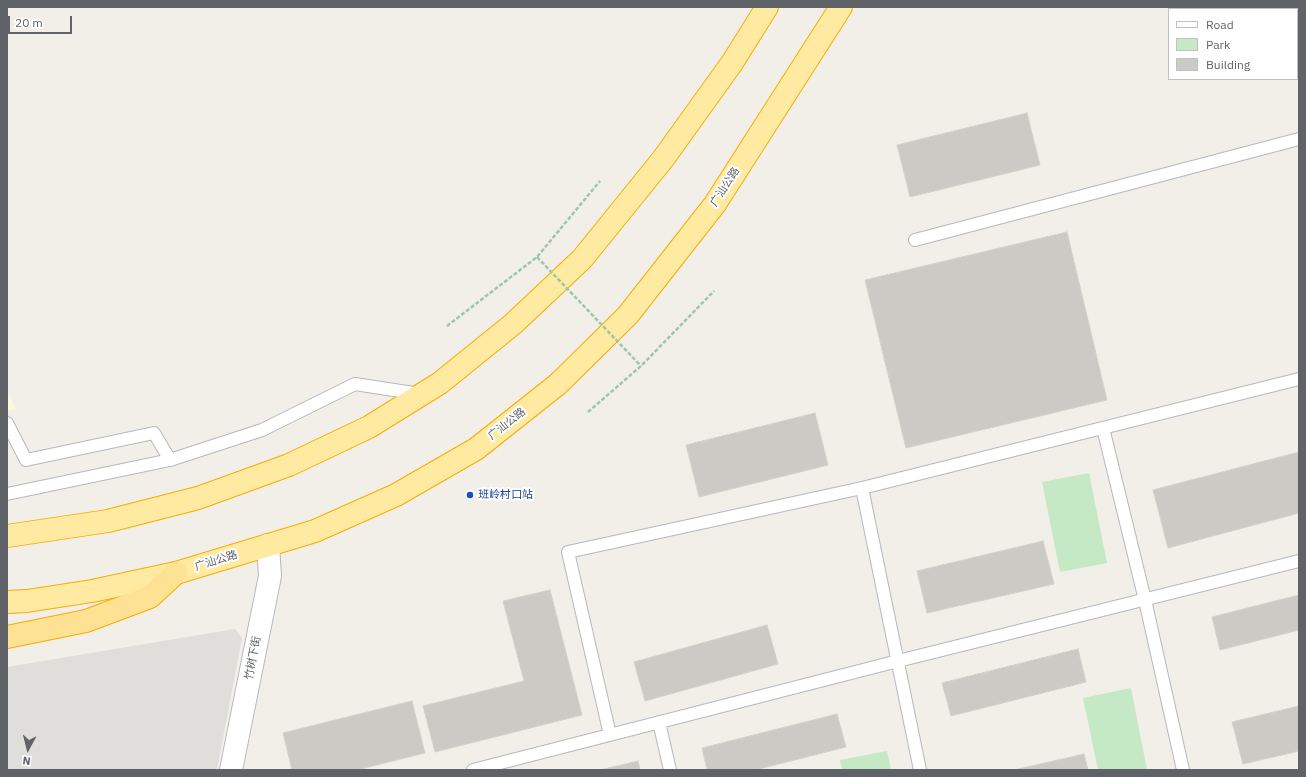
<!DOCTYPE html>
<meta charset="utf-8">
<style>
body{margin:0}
#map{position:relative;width:1306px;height:777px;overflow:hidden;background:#f1efe8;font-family:"IBM Plex Sans",sans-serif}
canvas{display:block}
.frame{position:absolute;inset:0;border:8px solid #5f6368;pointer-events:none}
.legend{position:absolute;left:1168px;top:8px;width:130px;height:72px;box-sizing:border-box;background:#fff;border:1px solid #bfc1c3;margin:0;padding:5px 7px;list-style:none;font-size:12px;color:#5f6368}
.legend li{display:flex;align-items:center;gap:8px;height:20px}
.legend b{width:20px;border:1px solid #bfc1c3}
.north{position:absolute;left:8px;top:729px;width:40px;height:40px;-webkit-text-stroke:3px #fff;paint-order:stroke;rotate:187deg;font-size:11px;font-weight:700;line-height:16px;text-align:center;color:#5f6368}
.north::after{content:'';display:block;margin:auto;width:14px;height:18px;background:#5f6368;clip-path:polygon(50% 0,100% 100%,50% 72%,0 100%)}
.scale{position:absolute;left:8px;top:16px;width:64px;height:18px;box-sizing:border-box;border:2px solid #5f6368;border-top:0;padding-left:5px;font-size:12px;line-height:14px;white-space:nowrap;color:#5f6368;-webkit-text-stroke:3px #fff;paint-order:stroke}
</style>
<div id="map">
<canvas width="1306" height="777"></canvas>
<div class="frame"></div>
<ul class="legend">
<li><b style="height:5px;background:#fff"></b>Road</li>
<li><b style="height:11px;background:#c5e8c5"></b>Park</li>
<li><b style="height:11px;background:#cccac5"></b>Building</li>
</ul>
<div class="north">N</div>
<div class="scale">20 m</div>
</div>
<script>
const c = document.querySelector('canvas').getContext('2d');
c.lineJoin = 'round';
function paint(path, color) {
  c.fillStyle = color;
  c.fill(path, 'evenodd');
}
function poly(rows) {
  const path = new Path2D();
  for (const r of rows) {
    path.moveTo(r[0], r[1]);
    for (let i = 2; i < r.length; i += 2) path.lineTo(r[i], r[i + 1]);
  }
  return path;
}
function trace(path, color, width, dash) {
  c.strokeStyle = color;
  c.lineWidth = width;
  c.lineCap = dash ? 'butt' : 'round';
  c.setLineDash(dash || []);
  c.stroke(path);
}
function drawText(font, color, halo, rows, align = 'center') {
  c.font = font + ' "IBM Plex Sans","Noto Sans SC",sans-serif';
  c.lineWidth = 4;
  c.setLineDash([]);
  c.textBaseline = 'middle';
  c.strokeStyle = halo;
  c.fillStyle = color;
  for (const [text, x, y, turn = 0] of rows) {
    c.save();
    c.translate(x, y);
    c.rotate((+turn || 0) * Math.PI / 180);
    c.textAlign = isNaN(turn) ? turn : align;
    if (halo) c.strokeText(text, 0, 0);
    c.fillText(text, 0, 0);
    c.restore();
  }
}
paint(poly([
 [7,391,16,409,7,410]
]), '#fef7e0');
paint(poly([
 [235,629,242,638,217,770,7,770,7,667]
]), '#e0deda');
paint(poly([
 [1089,473,1107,563,1060,572,1042,482],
 [1131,688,1147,770,1098,770,1083,698],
 [887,751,891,770,842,770,840,760]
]), '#c5e8c5');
const building = poly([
 [1027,113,1040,165,910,197,897,145,1027,113],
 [1067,232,1107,400,906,448,865,280,1067,232],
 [815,413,828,465,699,497,686,445,815,413],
 [1299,452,1299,513,1168,548,1153,490,1299,452],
 [1043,541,1054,584,927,613,917,571,1043,541],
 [550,590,582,715,435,752,423,706,524,681,503,601,550,590],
 [1299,595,1299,630,1220,650,1212,617,1299,595],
 [767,625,778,664,645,701,634,662,767,625],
 [1078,649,1086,682,951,716,942,683,1078,649],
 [412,701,425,753,357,770,292,770,283,733,412,701],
 [1299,706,1299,751,1243,764,1232,722,1299,706],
 [837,714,846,747,755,770,707,770,702,748,837,714],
 [1084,754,1088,770,1014,770,1084,754],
 [638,761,640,770,600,770,638,761]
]);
paint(building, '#cccac5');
trace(building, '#d6d1c6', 1);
const service = poly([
 [915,240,1299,139],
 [7,423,26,460,154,433,170,460],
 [1103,428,1145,600,1183,770],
 [862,488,920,770],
 [7,494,170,460,262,430,355,384,420,394],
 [659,722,670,770],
 [610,735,568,552,862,488,1299,379],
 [473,770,898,661,1299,561]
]);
const minor = poly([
 [231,770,270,576,268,545]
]);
const trunk = poly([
 [7,536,108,521,198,498,289,465,369,427,440,383,513,324,582,259,663,159,732,63,767,7],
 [7,602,27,601,92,591,176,573,315,531,396,495,476,449,558,384,628,315,715,204,841,7]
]);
const motorway = poly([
 [7,637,86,621,150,597,176,573]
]);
trace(service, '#b5b8bc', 14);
trace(minor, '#b5b8bc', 24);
trace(trunk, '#f9ab00', 24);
trace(motorway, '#f9ab00', 24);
trace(poly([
 [447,326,537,257,600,181],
 [588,412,641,366,714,291]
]), '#9cc7a9', 2.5, [4, 2]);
trace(service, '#fff', 12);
trace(minor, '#fff', 22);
trace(trunk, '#feeaa1', 22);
trace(motorway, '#fde293', 22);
trace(poly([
 [537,257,641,366]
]), '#9cc7a9', 2.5, [4, 2]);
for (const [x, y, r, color] of [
 [470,495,4,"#1a4fb4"]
]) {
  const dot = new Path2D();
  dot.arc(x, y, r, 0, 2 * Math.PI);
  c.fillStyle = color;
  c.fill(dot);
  trace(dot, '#fff', 1.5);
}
drawText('11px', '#5f6368', '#fff', [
 ["广汕公路",725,187,-57],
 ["广汕公路",507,424,-38],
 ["广汕公路",216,561,-17],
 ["竹树下街",253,658,-79]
]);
drawText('11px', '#164399', '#fff', [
 ["班岭村口站",478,495]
], 'left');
</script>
